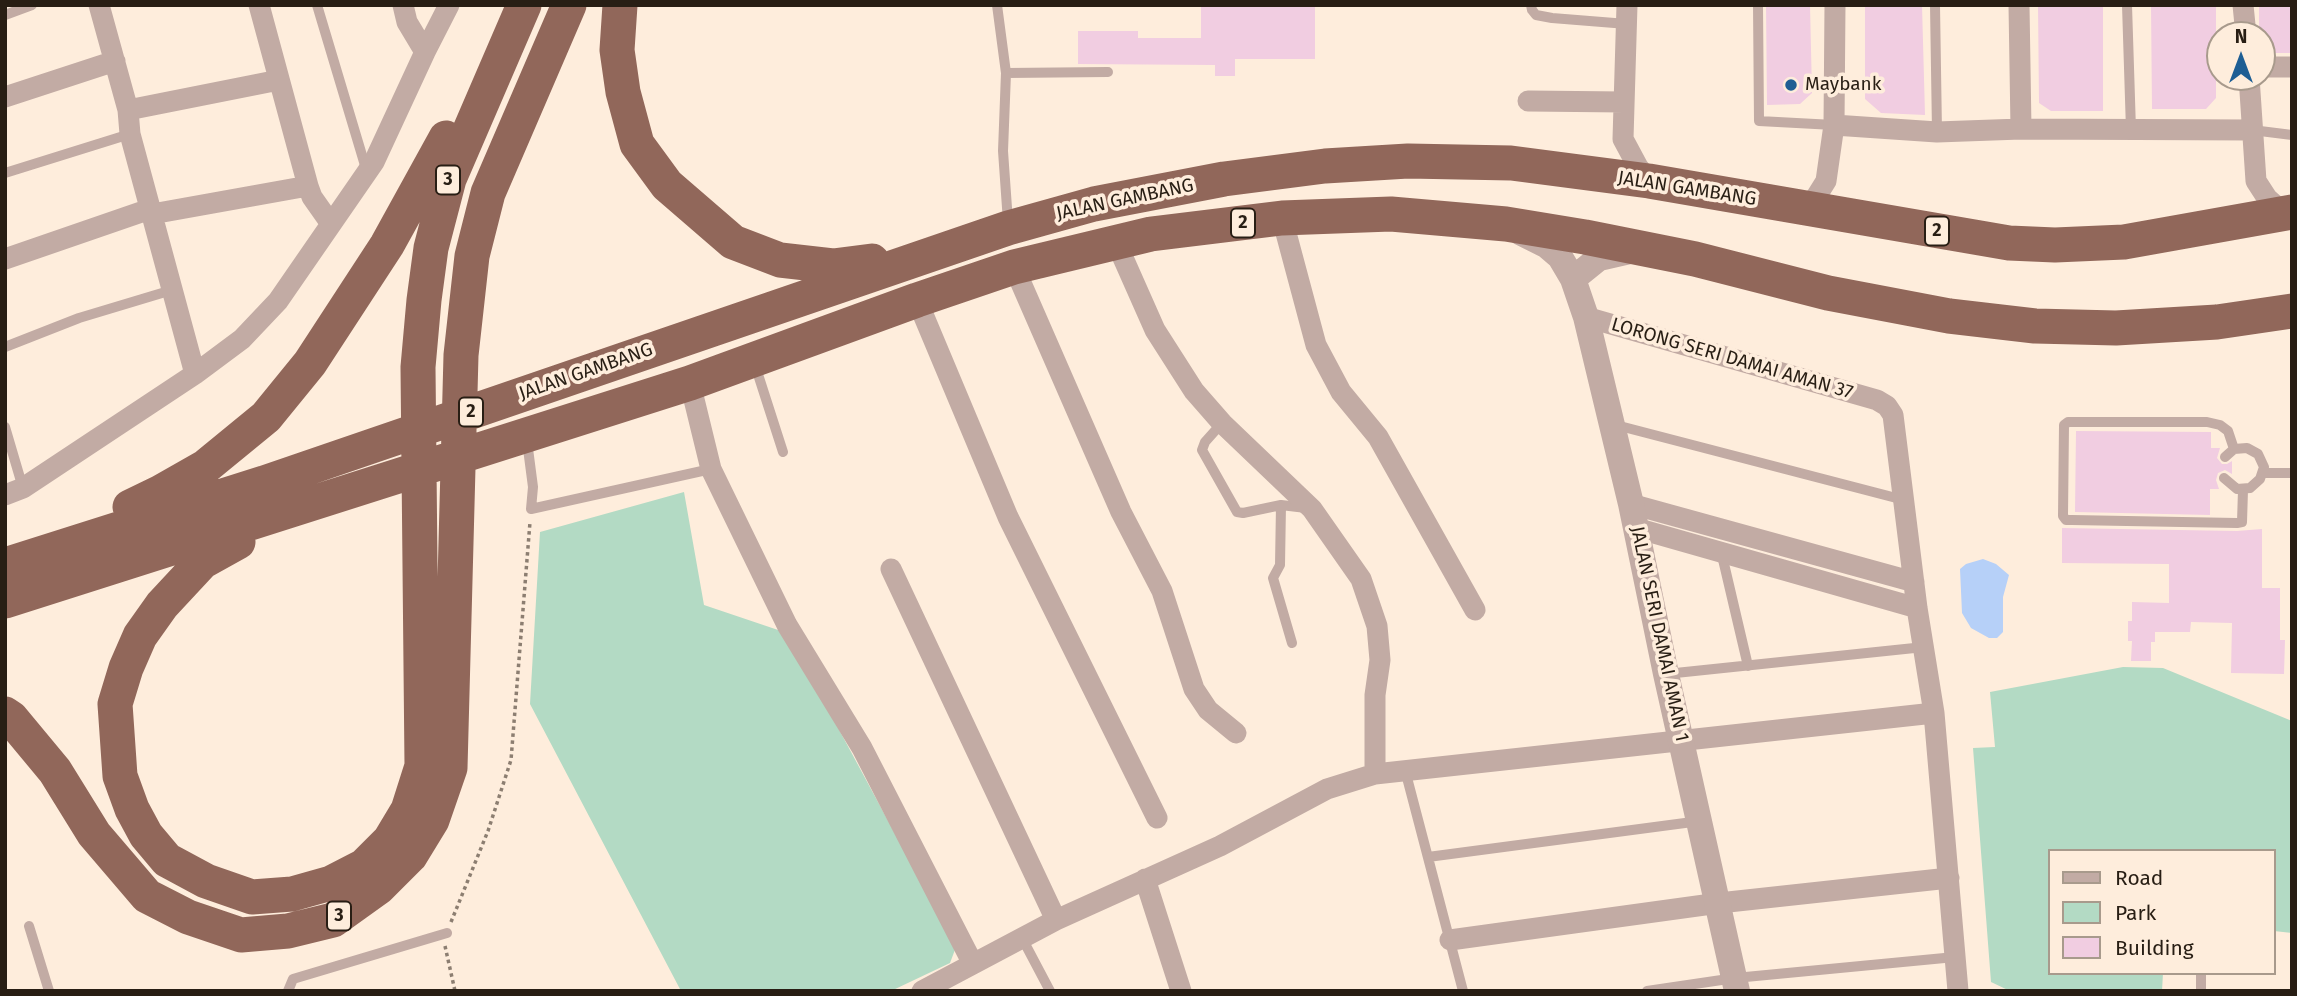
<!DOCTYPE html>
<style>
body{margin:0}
#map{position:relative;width:2297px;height:996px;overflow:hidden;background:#feeddc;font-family:"Fira Sans",sans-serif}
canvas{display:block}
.frame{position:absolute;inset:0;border:7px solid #281e14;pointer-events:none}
.legend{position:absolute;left:2048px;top:849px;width:228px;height:126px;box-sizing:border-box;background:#feeddc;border:2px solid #a89a8c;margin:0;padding:9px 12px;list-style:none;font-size:21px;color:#281e14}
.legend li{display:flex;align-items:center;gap:14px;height:35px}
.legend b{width:35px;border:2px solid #a89a8c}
.north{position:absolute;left:2206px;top:21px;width:70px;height:70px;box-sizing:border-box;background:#feeddc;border:2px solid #a89a8c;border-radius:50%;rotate:0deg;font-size:19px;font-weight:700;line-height:28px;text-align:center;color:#281e14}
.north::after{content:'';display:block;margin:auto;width:24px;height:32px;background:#1e5e94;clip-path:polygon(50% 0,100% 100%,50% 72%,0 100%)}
</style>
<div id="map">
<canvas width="2297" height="996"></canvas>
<div class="frame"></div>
<ul class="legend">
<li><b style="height:9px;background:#c2aba4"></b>Road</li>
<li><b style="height:19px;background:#b3dac4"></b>Park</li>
<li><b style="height:19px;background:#f1cde1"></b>Building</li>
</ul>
<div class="north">N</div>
</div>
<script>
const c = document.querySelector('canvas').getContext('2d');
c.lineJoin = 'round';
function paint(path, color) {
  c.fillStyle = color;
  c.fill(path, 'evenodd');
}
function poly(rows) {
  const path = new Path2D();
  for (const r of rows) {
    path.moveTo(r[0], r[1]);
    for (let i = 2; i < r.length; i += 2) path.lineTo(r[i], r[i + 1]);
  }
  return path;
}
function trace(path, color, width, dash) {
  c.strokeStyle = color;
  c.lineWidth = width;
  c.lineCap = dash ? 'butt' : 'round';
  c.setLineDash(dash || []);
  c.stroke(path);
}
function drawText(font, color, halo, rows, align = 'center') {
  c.font = font + ' "Fira Sans",sans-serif';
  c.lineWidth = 7;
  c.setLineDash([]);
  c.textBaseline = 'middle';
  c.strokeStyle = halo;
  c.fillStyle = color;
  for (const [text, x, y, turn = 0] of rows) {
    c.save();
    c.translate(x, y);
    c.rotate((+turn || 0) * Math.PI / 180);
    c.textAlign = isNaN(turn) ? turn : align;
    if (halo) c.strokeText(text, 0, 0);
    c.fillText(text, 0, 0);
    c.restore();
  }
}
paint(poly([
 [684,492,704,605,787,633,956,947,950,963,891,991,681,991,530,704,540,532],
 [2123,667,2163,668,2292,721,2292,933,2274,931,2274,851,2050,851,2050,973,2163,973,2162,991,2010,991,1991,982,1973,748,1995,747,1990,692]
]), '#b3dac4');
paint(poly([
 [1983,559,1996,564,2009,575,2003,597,2003,632,1997,638,1989,638,1971,628,1962,613,1960,569,1966,564]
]), '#b6d0f8');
paint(poly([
 [1201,5,1315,5,1315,59,1235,59,1235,76,1215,76,1215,65,1078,64,1078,31,1138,31,1138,38,1201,38],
 [1766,5,1810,5,1812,93,1800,104,1767,105],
 [1865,5,1922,5,1925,115,1881,113,1865,99],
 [2038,5,2103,5,2103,111,2051,111,2039,103],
 [2151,5,2216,5,2216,98,2206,109,2152,109],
 [2259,5,2292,5,2292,53,2270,53,2262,42,2262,35,2259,35],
 [2076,431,2211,432,2211,448,2220,448,2217,458,2222,464,2227,464,2232,461,2232,474,2225,470,2218,473,2216,480,2219,489,2210,489,2210,515,2075,512],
 [2062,528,2237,531,2262,529,2262,588,2280,588,2280,640,2285,640,2284,674,2231,673,2232,623,2191,622,2190,632,2155,632,2155,642,2151,642,2151,661,2131,661,2132,641,2128,641,2128,621,2132,621,2132,602,2169,603,2169,564,2062,563]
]), '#f1cde1');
trace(poly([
 [451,922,488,831,511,760,530,522],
 [445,946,455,991]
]), '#8c7e71', 3.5, [3.5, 3.5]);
trace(poly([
 [317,5,367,172],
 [997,5,1006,73,1003,151,1008,222],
 [1531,5,1532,10,1536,15,1552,18,1627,24],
 [1758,5,1759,121,1834,125],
 [1935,5,1937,132],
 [2127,5,2131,130],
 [5,15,32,5],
 [1006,73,1108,72],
 [2252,130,2292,135],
 [5,173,130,134],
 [5,347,79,318,172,290],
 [755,365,783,452],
 [1222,423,1205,442,1202,450,1237,512,1243,513,1281,505,1306,508],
 [1612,424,1904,500],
 [5,427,23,488],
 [527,441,533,487,531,509,711,469],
 [2234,449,2228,431,2220,425,2207,422,2068,422,2064,425,2063,516,2066,520,2072,520,2237,523,2242,522,2243,490],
 [2263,473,2292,473],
 [2224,478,2237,489,2250,488,2260,479,2264,467,2258,454,2247,448,2234,449,2225,457],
 [1281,505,1280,565,1273,578,1292,643],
 [1721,551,1748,666],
 [1666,674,1924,647],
 [1405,770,1463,991],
 [1428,857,1700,821],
 [29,926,49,991],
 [1022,938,1050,991],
 [288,991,293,979,447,933],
 [1647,991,1735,978,1955,957],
 [2201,991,2201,973]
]), '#c2aba4', 10);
trace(poly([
 [99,5,128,110,130,134,195,374],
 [259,5,308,186,312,197,331,224],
 [403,5,407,22,425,52],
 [1627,5,1623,139,1638,167,1649,181],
 [2019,5,2021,129],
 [2243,5,2246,35],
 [2262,67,2292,67],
 [2249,77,2256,181,2267,198,2285,214],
 [5,97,115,61],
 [1528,101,1624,102],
 [128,110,279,80],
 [1834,125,1937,132,2021,129,2252,130],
 [1804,208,1816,197,1826,181,1834,125,1835,5],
 [152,214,308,186],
 [1282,218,1316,345,1341,392,1378,437,1475,610],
 [1116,242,1155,330,1194,391,1222,423,1312,509,1361,579,1377,626,1380,660,1375,695,1375,774],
 [5,259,150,209],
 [1014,267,1121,512,1162,591,1194,689,1208,710,1236,733],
 [917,300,1008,517,1157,818],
 [1586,317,1877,400,1887,406,1893,415,1917,608,1934,713,1958,991],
 [690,383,711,469,787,625,862,748,973,964],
 [5,495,23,488,195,374,242,339,278,301,374,162,425,52,449,5],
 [1631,504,1914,582],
 [1636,528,1917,608],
 [891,569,1056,920],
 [1145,879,1181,991],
 [1450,940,1719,903,1949,878],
 [922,991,1056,920,1220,846,1327,789,1375,774,1934,713]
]), '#c2aba4', 21);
trace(poly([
 [1520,232,1546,245,1560,257,1573,279,1586,317,1631,504,1666,674,1737,991],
 [1573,279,1599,258,1634,250]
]), '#c2aba4', 26);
trace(poly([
 [620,5,617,50,623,92,637,144,667,185,733,242,780,260,833,266,872,261],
 [130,507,161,492,205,467,266,417,310,363,387,245,446,138],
 [238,542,202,562,162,605,140,636,126,668,115,704,120,776,132,809,146,835,167,860,206,881,252,897,292,894,331,883,364,866,390,840,408,810,422,766,418,367,424,300,431,248,449,179,524,5],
 [5,565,264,483,1008,228,1094,204,1224,179,1325,166,1408,161,1511,163,1649,181,2009,243,2055,245,2124,242,2292,212],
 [5,601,690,383,917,300,1014,267,1151,234,1282,218,1391,214,1506,224,1585,237,1695,259,1828,293,1949,316,2035,326,2116,328,2217,322,2292,311],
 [5,714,11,718,55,771,94,834,147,896,188,917,241,935,288,931,333,920,379,887,410,856,432,820,450,768,461,355,472,256,488,193,569,5]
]), '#91675a', 35);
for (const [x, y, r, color] of [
 [1791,85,7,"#1e5e94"]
]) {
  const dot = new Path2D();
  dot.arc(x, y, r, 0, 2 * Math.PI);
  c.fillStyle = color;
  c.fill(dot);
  trace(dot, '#feeddc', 2.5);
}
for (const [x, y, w] of [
 [448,180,24],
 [1243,223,24],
 [1937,231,24],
 [471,412,24],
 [339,916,24]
]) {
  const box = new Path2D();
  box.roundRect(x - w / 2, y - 14.5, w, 29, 5);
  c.fillStyle = '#feeddc';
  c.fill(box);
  trace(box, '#281e14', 2);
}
drawText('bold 18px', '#281e14', null, [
 ["3",448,180],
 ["2",1243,223],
 ["2",1937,231],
 ["2",471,412],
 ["3",339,916]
]);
drawText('19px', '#281e14', '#feeddc', [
 ["Maybank",1805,85]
], 'left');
drawText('19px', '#281e14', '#feeddc', [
 ["JALAN GAMBANG",1687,189,9],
 ["JALAN GAMBANG",1125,200,-12],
 ["LORONG SERI DAMAI AMAN 37",1732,359,16],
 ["JALAN GAMBANG",586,372,-19],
 ["JALAN SERI DAMAI AMAN 1",1659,634,78]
]);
</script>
